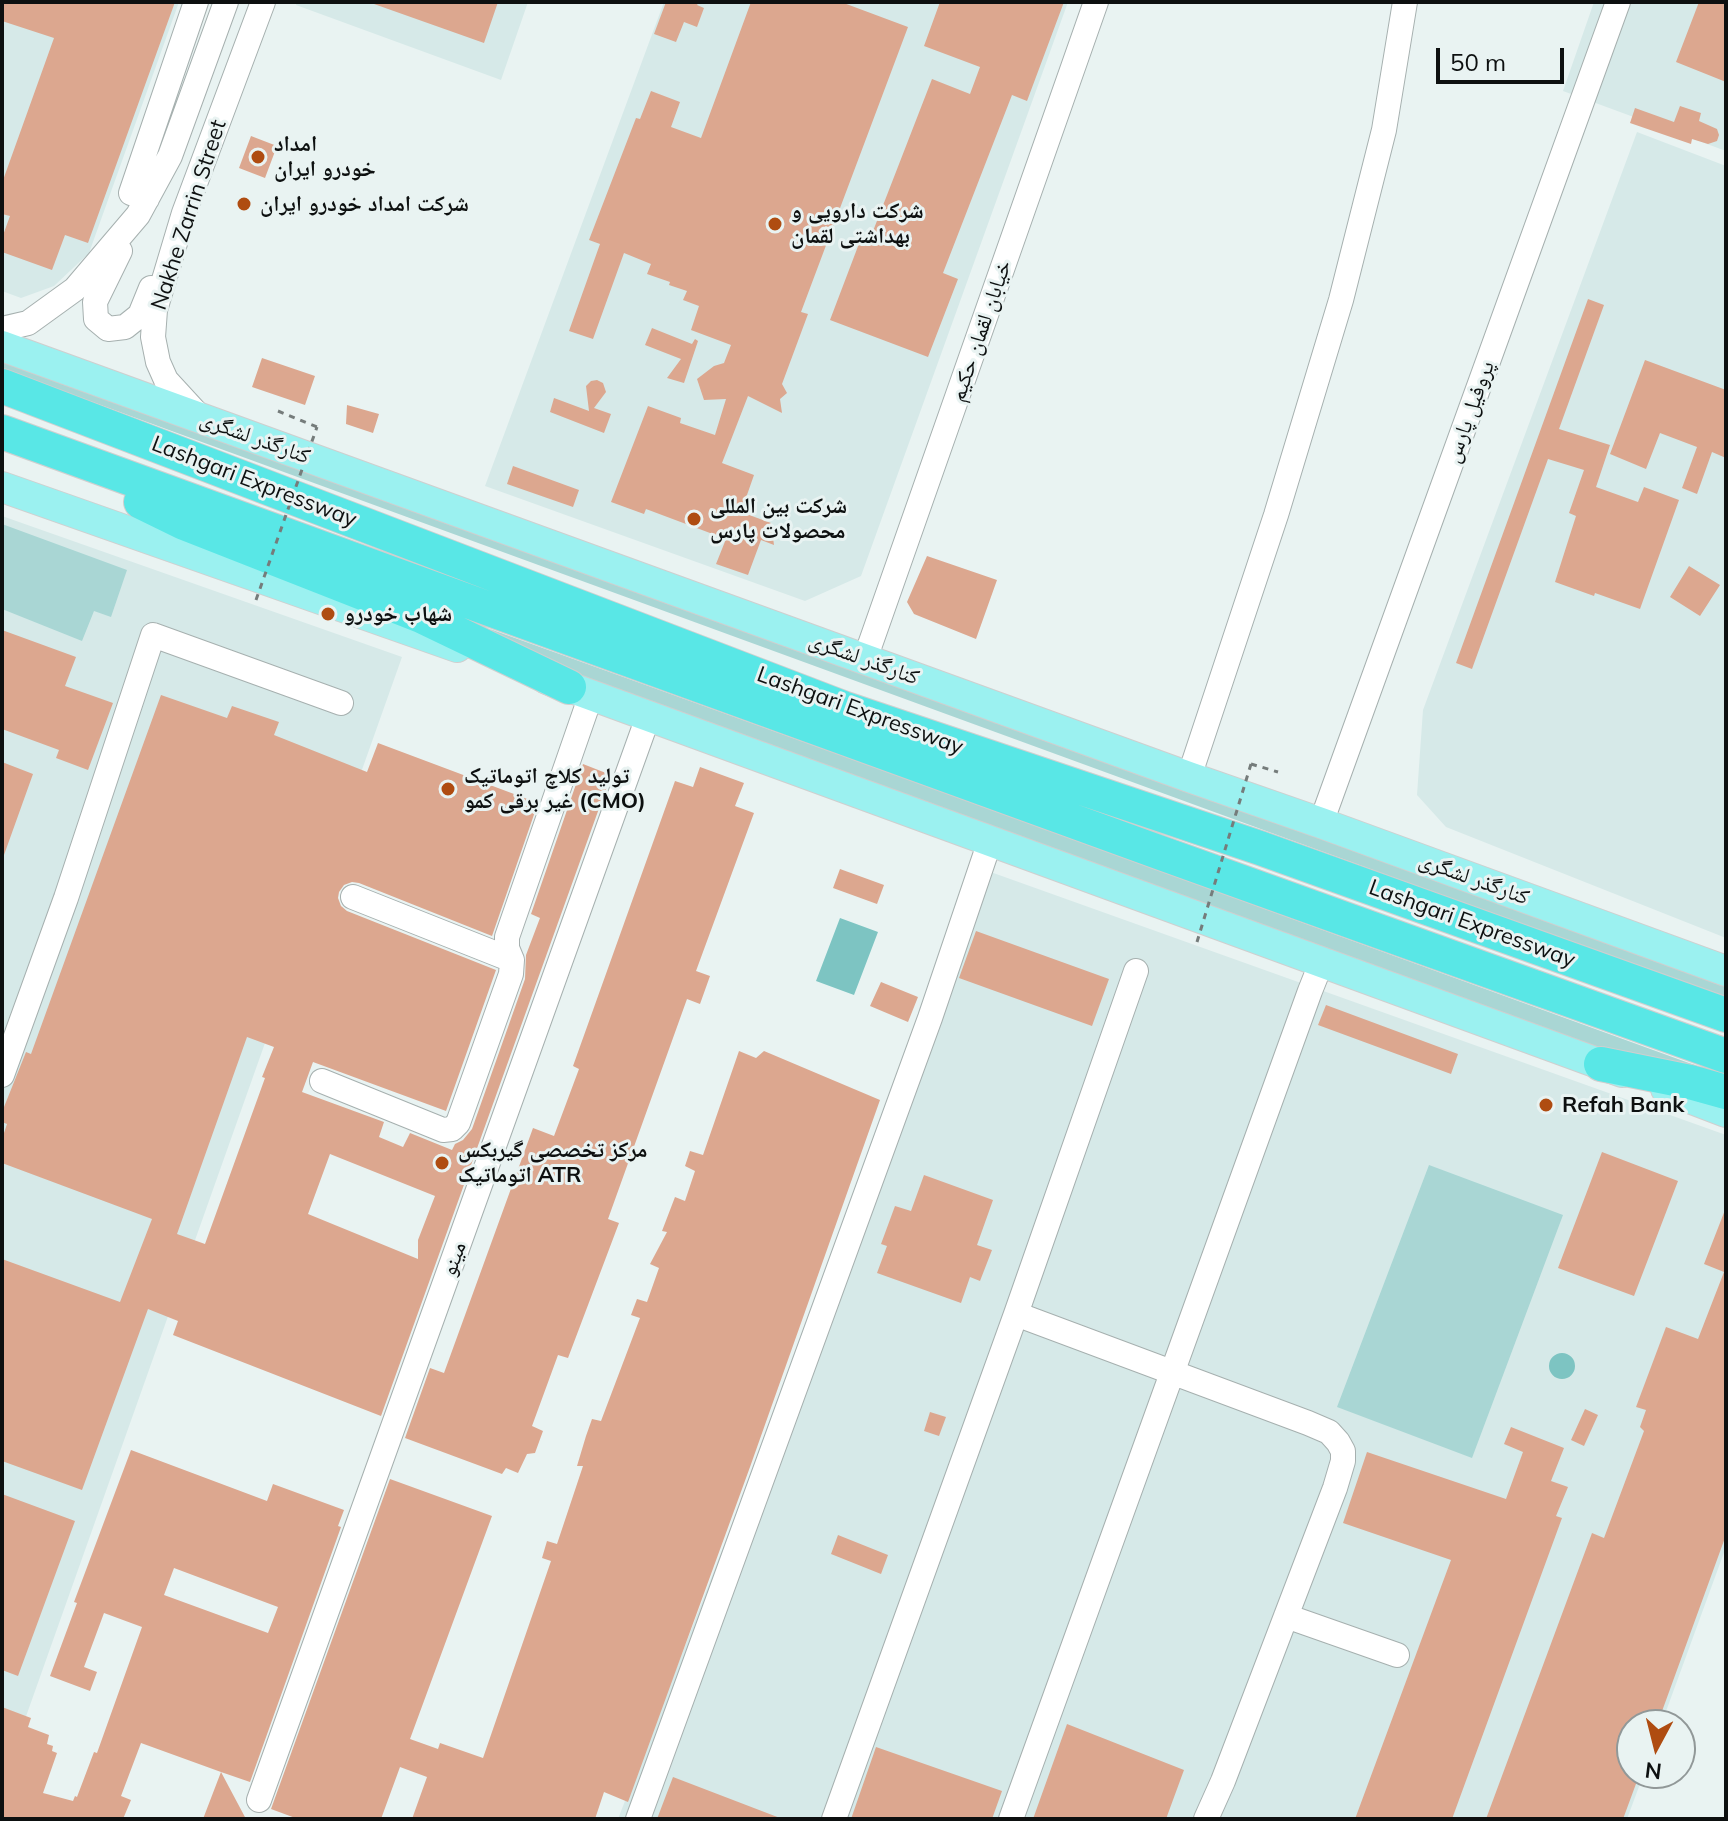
<!DOCTYPE html>
<meta charset="utf-8">
<style>
body{margin:0}
#map{position:relative;width:1728px;height:1821px;overflow:hidden;background:#e9f3f2;font-family:Mulish,sans-serif}
canvas{display:block}
.frame{position:absolute;inset:0;border:4px solid #0d1010;pointer-events:none}
.north{position:absolute;left:1616px;top:1709px;width:80px;height:80px;box-sizing:border-box;background:#e9f3f2;border:2px solid #919898;border-radius:50%;rotate:187deg;font-size:22px;font-weight:700;line-height:32px;text-align:center;color:#0d1010}
.north::after{content:'';display:block;margin:auto;width:28px;height:36px;background:#af4c11;clip-path:polygon(50% 0,100% 100%,50% 72%,0 100%)}
.scale{position:absolute;left:1436px;top:48px;width:128px;height:36px;box-sizing:border-box;border:4px solid #0d1010;border-top:0;padding-left:10px;font-size:24px;line-height:28px;white-space:nowrap;color:#0d1010;-webkit-text-stroke:6px #e9f3f2;paint-order:stroke}
</style>
<div id="map">
<canvas width="1728" height="1821"></canvas>
<div class="frame"></div>
<div class="north">N</div>
<div class="scale">50 m</div>
</div>
<script>
const c = document.querySelector('canvas').getContext('2d');
c.lineJoin = 'round';
function paint(path, color) {
  c.fillStyle = color;
  c.fill(path, 'evenodd');
}
function poly(rows) {
  const path = new Path2D();
  for (const r of rows) {
    if (r.length === 3) {
      path.moveTo(r[0] + r[2], r[1]);
      path.arc(r[0], r[1], r[2], 0, 2 * Math.PI);
      continue;
    }
    path.moveTo(r[0], r[1]);
    for (let i = 2; i < r.length; i += 2) path.lineTo(r[i], r[i + 1]);
  }
  return path;
}
function trace(path, color, width, dash) {
  c.strokeStyle = color;
  c.lineWidth = width;
  c.lineCap = dash ? 'butt' : 'round';
  c.setLineDash(dash || []);
  c.stroke(path);
}
function drawText(font, color, halo, rows, align = 'center') {
  c.font = font + ' Mulish,"Noto Naskh Arabic",sans-serif';
  c.lineWidth = 6;
  c.setLineDash([]);
  c.textBaseline = 'middle';
  c.strokeStyle = halo;
  c.fillStyle = color;
  for (const [text, x, y, turn = 0] of rows) {
    c.save();
    c.translate(x, y);
    c.rotate((+turn || 0) * Math.PI / 180);
    c.textAlign = isNaN(turn) ? turn : align;
    if (halo) c.strokeText(text, 0, 0);
    c.fillText(text, 0, 0);
    c.restore();
  }
}
paint(poly([
 [2,2,179,2,89,253,54,286,21,298,2,291],
 [297,2,528,2,501,80,296,5],
 [664,2,1068,2,861,576,805,601,485,486],
 [1594,2,1726,2,1726,151,1563,91],
 [1637,132,1726,166,1726,938,1446,827,1417,795,1423,710],
 [2,516,402,657,2,1784],
 [985,870,1726,1135,1726,1547,1661,1725,1632,1725,1632,1773,1644,1773,1627,1819,618,1819]
]), '#d6e9e8');
paint(poly([
 [2,351,1726,978,1726,999,2,369],
 [2,524,127,570,111,617,94,611,82,641,2,609],
 [490,629,932,788,1722,1075,1595,1048,542,665],
 [1429,1165,1563,1215,1472,1458,1337,1407]
]), '#a9d6d4');
paint(poly([
 [840,918,878,932,854,995,816,981],
 [1562,1366,13]
]), '#7dc4c2');
paint(poly([
 [2,2,175,2,88,243,65,235,52,270,2,252,2,238,10,216,2,214,2,183,54,38,2,21],
 [375,2,498,2,484,43,374,4],
 [666,2,699,2,697,5,704,8,697,27,684,22,676,42,654,34],
 [751,2,841,2,908,27,801,312,808,314,782,384,787,393,780,399,782,413,748,396,722,463,754,475,741,512,771,523,774,545,761,540,748,575,716,564,726,539,646,509,644,514,611,502,648,406,681,418,680,423,715,435,726,399,704,400,697,379,714,366,724,363,731,345,691,330,699,306,683,300,687,291,669,285,670,282,647,274,651,264,624,253,593,339,569,331,600,244,589,240,636,118,640,119,651,91,680,102,671,127,701,138],
 [940,2,1064,2,1027,101,1012,95,943,273,958,279,928,357,830,320,860,241,868,244,932,79,970,94,980,67,924,46],
 [1699,2,1726,2,1726,82,1676,62],
 [1680,106,1701,113,1699,121,1717,129,1719,135,1717,141,1708,144,1692,139,1691,144,1630,123,1635,108,1674,122],
 [251,136,277,146,265,178,239,168],
 [1588,299,1604,305,1559,429,1610,445,1596,487,1638,502,1644,487,1679,500,1640,609,1595,593,1594,596,1555,582,1576,516,1569,513,1584,470,1548,459,1472,669,1456,663],
 [652,328,692,344,695,339,698,341,684,383,667,378,681,359,645,345],
 [262,358,315,376,305,405,252,387],
 [1645,360,1726,390,1726,458,1712,452,1697,494,1682,488,1697,447,1660,433,1646,469,1610,454],
 [597,380,603,383,606,392,594,408,611,414,604,433,550,412,554,398,589,411,586,386,591,381],
 [347,405,379,414,373,433,346,424],
 [513,466,579,490,573,507,507,484],
 [927,556,997,580,976,639,914,614,907,602],
 [1689,566,1720,585,1700,616,1670,597],
 [2,630,76,657,65,686,113,703,88,770,56,758,59,750,2,729],
 [161,695,227,718,232,706,279,722,274,735,367,772,378,743,538,803,492,936,359,883,352,882,344,885,339,892,338,898,341,906,347,911,496,970,446,1111,313,1062,302,1092,384,1122,379,1137,403,1147,410,1133,452,1150,455,1144,463,1140,472,1129,525,979,526,955,540,918,531,914,583,764,611,775,381,1416,173,1335,178,1321,148,1309,82,1490,2,1461,2,1259,120,1302,152,1219,2,1163,2,1139,7,1124,2,1122,2,1112,26,1052,31,1054],
 [247,1037,274,1047,262,1077,265,1078,205,1244,177,1234],
 [330,1154,435,1196,418,1240,418,1259,308,1214],
 [2,762,33,774,4,855,2,855],
 [700,767,744,783,735,806,754,813,696,971,710,976,700,1004,687,999,608,1219,619,1223,568,1358,558,1355,532,1426,543,1431,535,1453,527,1454,518,1473,506,1468,502,1474,405,1438,430,1368,444,1373,533,1128,554,1136,579,1069,573,1066,675,781,693,787],
 [840,869,884,885,877,904,833,888],
 [976,931,1109,979,1092,1026,959,978],
 [881,982,918,997,908,1022,870,1006],
 [1326,1005,1458,1054,1451,1074,1318,1025],
 [739,1051,756,1058,764,1051,880,1100,750,1467,628,1802,604,1792,595,1819,412,1819,427,1777,400,1767,381,1819,298,1819,271,1809,390,1479,492,1516,410,1739,438,1749,440,1743,483,1758,551,1561,542,1558,547,1541,557,1544,583,1466,577,1466,586,1436,592,1419,601,1421,640,1318,631,1315,637,1299,647,1302,659,1268,650,1264,667,1232,662,1231,675,1197,685,1201,695,1171,685,1166,690,1151,703,1155],
 [1602,1152,1678,1181,1634,1296,1558,1268],
 [924,1175,993,1200,977,1245,992,1250,980,1281,970,1277,961,1303,877,1273,887,1246,881,1244,895,1206,911,1211],
 [1725,1210,1726,1535,1657,1725,1632,1725,1632,1773,1640,1773,1623,1819,1486,1819,1592,1533,1604,1538,1644,1431,1640,1427,1646,1410,1636,1407,1666,1327,1698,1339,1724,1272,1704,1264],
 [1585,1409,1598,1415,1584,1446,1571,1440],
 [930,1412,946,1417,939,1436,924,1431],
 [1511,1427,1564,1448,1551,1481,1568,1487,1556,1516,1562,1518,1452,1819,1355,1819,1451,1560,1343,1523,1367,1452,1506,1499,1523,1452,1504,1444],
 [131,1450,267,1501,273,1484,344,1510,338,1526,341,1527,250,1782,221,1772,246,1819,203,1819,221,1772,141,1743,121,1796,131,1800,123,1819,2,1819,2,1707,31,1718,28,1727,49,1735,47,1744,53,1746,52,1751,57,1753,43,1793,73,1801,75,1796,77,1797,94,1752,97,1753,142,1627,104,1613,84,1667,97,1672,90,1691,50,1676,77,1603,74,1602],
 [174,1568,278,1607,268,1633,164,1595],
 [2,1494,75,1521,18,1676,2,1670],
 [838,1535,888,1555,881,1574,831,1554],
 [1067,1724,1184,1770,1166,1819,1033,1819],
 [876,1747,1002,1791,992,1819,851,1819],
 [673,1777,780,1818,780,1819,657,1819]
]), '#dca78f');
const minor = poly([
 [147,199,131,193,196,2],
 [120,251,95,302,96,319,108,329,125,327,140,315,151,288],
 [2,329,28,323,75,289,138,215,170,156,226,2],
 [200,417,166,380,158,362,153,337,155,310,184,213,263,2],
 [865,659,1096,2],
 [1189,777,1276,515,1341,300,1384,130,1405,2],
 [1321,823,1618,2],
 [353,897,512,960,507,948,507,937,591,695],
 [2,1075,66,898,153,635,341,703],
 [322,1081,443,1130,452,1129,458,1123,511,974,512,960],
 [1016,1314,1308,1423,1329,1432,1338,1442,1343,1451,1343,1461,1335,1488,1223,1781,1206,1819],
 [1286,1616,1397,1655],
 [259,1800,648,717],
 [638,1819,930,1018,990,841],
 [834,1819,1016,1314,1136,971],
 [1011,1819,1310,991,1322,961]
]);
const major = poly([
 [2,346,1189,777,1321,823,1726,971],
 [2,487,457,647],
 [547,679,1622,1072],
 [1666,1089,1726,1112]
]);
const highway = poly([
 [2,386,843,708,1260,848,1726,1015],
 [2,432,1161,853,1726,1056],
 [141,502,184,523,421,616,569,687],
 [1601,1064,1690,1082,1726,1092]
]);
trace(minor, '#a6b0af', 26);
trace(major, '#cfcfcf', 32);
trace(highway, '#cfcfcf', 36);
trace(poly([
 [278,411,317,427],
 [1251,764,1278,772]
]), '#757c7b', 3, [6, 6]);
trace(minor, '#fff', 24);
trace(major, '#9bf1f0', 30);
trace(highway, '#59e7e6', 34);
trace(poly([
 [256,600,317,427],
 [1197,942,1251,764]
]), '#757c7b', 3, [6, 6]);
for (const [x, y, r, color] of [
 [258,157,8,"#af4c11"],
 [244,204,8,"#af4c11"],
 [775,224,8,"#af4c11"],
 [694,519,8,"#af4c11"],
 [328,614,8,"#af4c11"],
 [448,789,8,"#af4c11"],
 [1546,1105,8,"#af4c11"],
 [442,1163,8,"#af4c11"]
]) {
  const dot = new Path2D();
  dot.arc(x, y, r, 0, 2 * Math.PI);
  c.fillStyle = color;
  c.fill(dot);
  trace(dot, '#e9f3f2', 3);
}
drawText('bold 22px', '#0d1010', '#e9f3f2', [
 ["امداد",274,144],
 ["خودرو ایران",274,169],
 ["شرکت امداد خودرو ایران",260,204],
 ["شرکت دارویی و",791,211],
 ["بهداشتی لقمان",791,236],
 ["شرکت بین المللی",710,506],
 ["محصولات پارس",710,531],
 ["شهاب خودرو",344,614],
 ["تولید کلاچ اتوماتیک",464,776],
 ["غیر برقی کمو (CMO)",464,801],
 ["Refah Bank",1562,1105],
 ["مرکز تخصصی گیربکس",458,1150],
 ["اتوماتیک ATR",458,1175]
], 'left');
drawText('22px', '#0d1010', '#e9f3f2', [
 ["Nakhe Zarrin Street",189,215,-72],
 ["خیابان لقمان حکیم",981,331,-71],
 ["پروفیل پارس",1470,412,-70],
 ["کنارگذر لشگری",255,438,20],
 ["Lashgari Expressway",254,482,21],
 ["کنارگذر لشگری",864,659,20],
 ["Lashgari Expressway",860,711,20],
 ["کنارگذر لشگری",1474,879,20],
 ["Lashgari Expressway",1472,924,20],
 ["مینو",454,1259,-70]
]);
</script>
